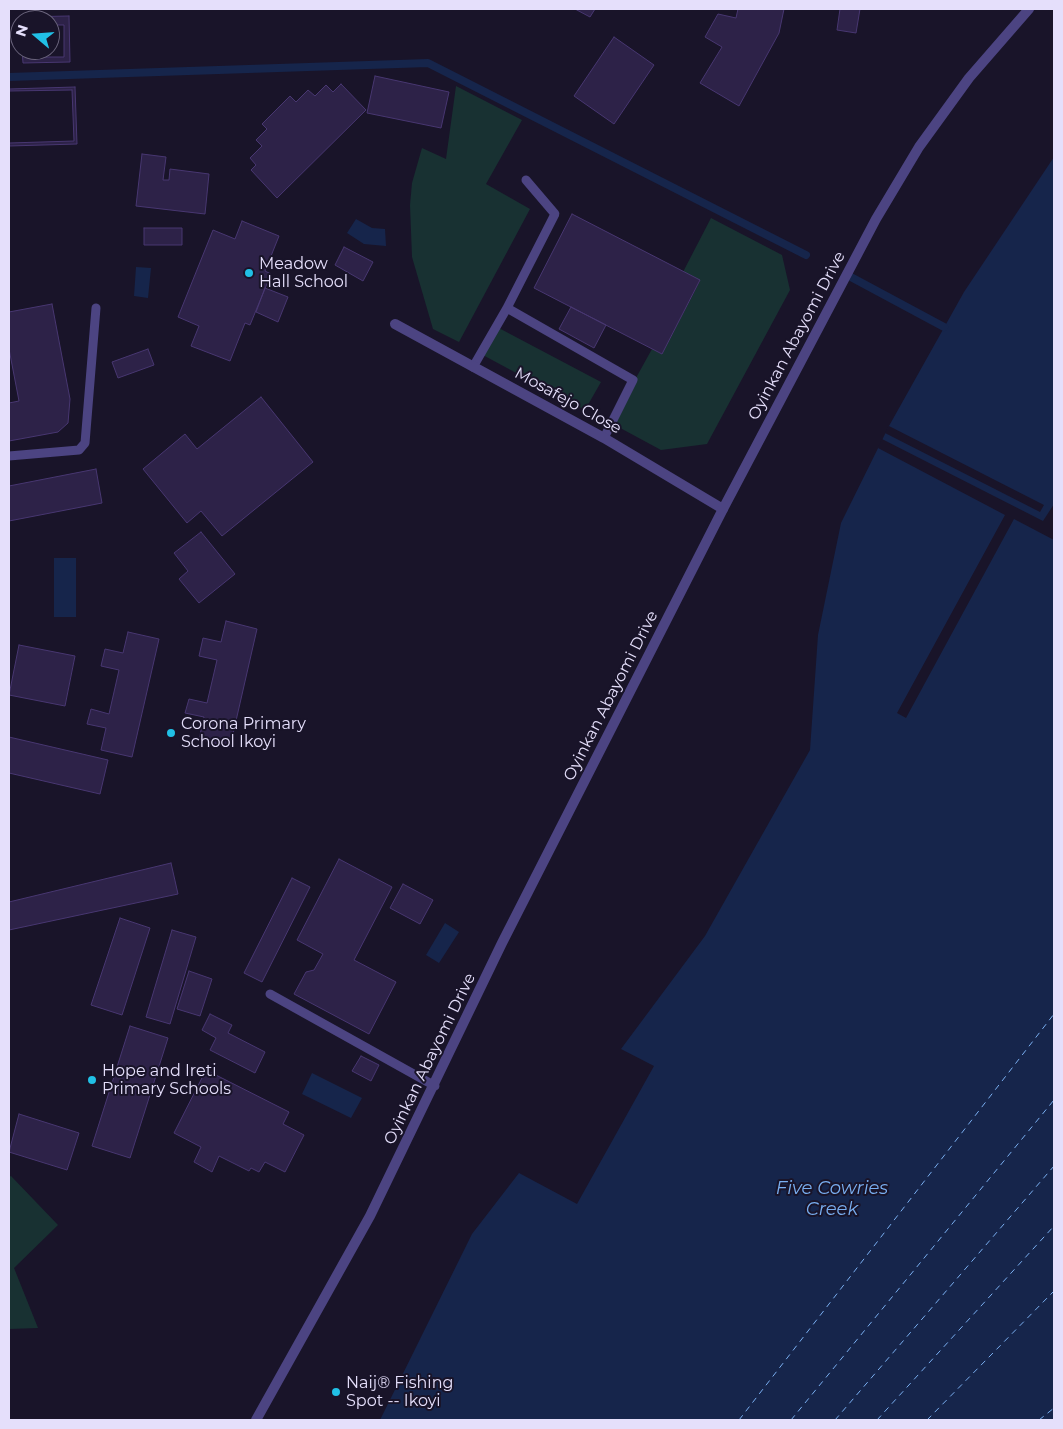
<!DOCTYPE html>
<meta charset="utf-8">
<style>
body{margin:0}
#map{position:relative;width:1063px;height:1429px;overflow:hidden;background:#191429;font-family:Montserrat,sans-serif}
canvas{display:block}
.frame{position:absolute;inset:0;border:10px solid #e5dffb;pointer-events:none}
.north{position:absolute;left:10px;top:10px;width:50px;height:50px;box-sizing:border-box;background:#191429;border:1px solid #6b657d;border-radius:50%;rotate:288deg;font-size:14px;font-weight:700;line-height:20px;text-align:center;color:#e5dffb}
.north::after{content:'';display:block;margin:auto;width:18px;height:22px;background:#21c0e6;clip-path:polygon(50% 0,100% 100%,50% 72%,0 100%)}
</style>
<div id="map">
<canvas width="1063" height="1429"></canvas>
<div class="frame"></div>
<div class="north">N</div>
</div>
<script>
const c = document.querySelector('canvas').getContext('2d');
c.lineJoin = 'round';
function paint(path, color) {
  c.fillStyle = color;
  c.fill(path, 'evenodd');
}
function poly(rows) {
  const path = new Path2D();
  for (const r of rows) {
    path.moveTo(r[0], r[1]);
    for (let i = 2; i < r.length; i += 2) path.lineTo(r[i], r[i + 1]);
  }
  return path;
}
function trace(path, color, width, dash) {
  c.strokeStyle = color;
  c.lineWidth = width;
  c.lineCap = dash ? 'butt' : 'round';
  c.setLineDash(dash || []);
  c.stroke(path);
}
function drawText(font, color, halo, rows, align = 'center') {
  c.font = font + ' Montserrat,sans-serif';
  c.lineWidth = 4;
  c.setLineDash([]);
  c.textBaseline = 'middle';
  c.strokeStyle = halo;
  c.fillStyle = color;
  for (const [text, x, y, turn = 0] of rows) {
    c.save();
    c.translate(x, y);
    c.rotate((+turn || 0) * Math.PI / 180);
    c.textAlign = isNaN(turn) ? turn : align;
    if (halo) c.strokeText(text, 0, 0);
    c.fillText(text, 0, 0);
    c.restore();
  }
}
paint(poly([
 [456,86,522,120,486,184,530,209,459,342,433,329,412,257,410,205,412,183,422,148,446,159],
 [711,218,782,255,790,290,707,444,661,450,611,423,652,349,662,354,700,281,683,272],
 [495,326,601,382,585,410,481,354],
 [11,1176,58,1225,14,1268,38,1328,9,1329,9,1177]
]), '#183132');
paint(poly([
 [1054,157,1054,1420,380,1420,472,1234,519,1173,577,1204,654,1066,621,1049,705,936,810,750,818,635,841,523,889,426,964,292],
 [356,219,372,228,385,229,386,246,364,244,347,233],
 [136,267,151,268,148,298,134,296],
 [54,558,76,558,76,617,54,617],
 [445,923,459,932,439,963,426,955],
 [312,1073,362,1098,351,1118,302,1094]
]), '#16254b');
paint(poly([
 [889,426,1044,505,1040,512,885,433],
 [882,439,1043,521,1054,504,1054,540,1014,519,906,718,897,713,1005,515,878,448]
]), '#191429');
trace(poly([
 [9,77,428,63,806,255],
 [849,276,944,327]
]), '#16254b', 8);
trace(poly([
 [739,1420,1054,1014],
 [791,1420,1054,1100],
 [835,1420,1054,1166],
 [877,1420,1054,1226],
 [927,1420,1054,1291],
 [1039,1420,1054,1408]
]), '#79aef0', 1, [6, 5]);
const building = poly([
 [575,9,595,9,590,17,575,9],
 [738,9,784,9,779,33,739,106,700,83,722,47,705,37,718,14,736,18,738,9],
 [840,9,860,9,856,33,837,30,840,9],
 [69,16,70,62,23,63,22,50,50,50,50,20,21,20,21,17,69,16],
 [50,25,64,25,64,57,35,57,35,50,50,50,50,25],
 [614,37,654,65,614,124,574,96,614,37],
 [375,76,449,92,441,128,367,113,375,76],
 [341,84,366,110,277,198,251,170,256,165,250,158,262,146,256,140,267,129,262,124,290,96,296,102,308,90,315,96,326,85,333,92,341,84],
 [75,87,77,144,9,146,9,89,75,87],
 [72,90,74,141,9,143,9,91,72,90],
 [142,154,166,157,163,180,169,180,170,169,209,174,205,214,136,206,142,154],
 [572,214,700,280,662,354,534,288,572,214],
 [242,221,279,236,265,271,271,274,250,325,245,323,230,361,191,346,199,326,178,317,213,230,235,239,242,221],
 [144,228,182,228,182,245,144,245,144,228],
 [344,247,373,262,363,281,335,265,344,247],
 [265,288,288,297,278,322,256,312,265,288],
 [52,304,70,399,68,423,58,432,9,441,9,403,19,401,9,349,9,312,52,304],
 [571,307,606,325,594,348,559,329,571,307],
 [148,349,154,365,118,378,112,362,148,349],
 [261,397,313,462,222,536,201,511,187,523,143,469,185,434,197,449,261,397],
 [96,469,102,503,9,521,9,486,96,469],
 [201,532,235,574,199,603,179,579,188,571,174,553,201,532],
 [226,621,257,629,230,747,199,739,204,717,185,713,189,699,207,703,217,660,199,656,203,638,221,642,226,621],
 [128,632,159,639,132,757,101,750,106,728,87,724,91,709,109,714,119,670,101,666,105,649,123,653,128,632],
 [19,645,75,656,65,706,9,695,19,645],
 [9,737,108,760,100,794,9,773,9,737],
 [339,859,392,887,354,960,396,982,369,1034,294,994,306,972,314,970,323,954,297,940,339,859],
 [171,863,178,894,9,930,9,902,171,863],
 [292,878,310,887,262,982,244,973,292,878],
 [403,884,433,900,420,924,390,908,403,884],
 [120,918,150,928,122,1015,91,1005,120,918],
 [172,930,196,937,170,1024,146,1017,172,930],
 [189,971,212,979,200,1016,177,1009,189,971],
 [210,1014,232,1025,228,1033,265,1052,255,1073,210,1050,216,1038,202,1030,210,1014],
 [130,1026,168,1038,130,1158,92,1146,130,1026],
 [361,1056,379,1065,371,1081,352,1071,361,1056],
 [206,1070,289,1112,283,1124,304,1135,285,1172,265,1162,259,1172,251,1168,249,1171,219,1156,212,1172,194,1162,201,1147,174,1133,206,1070],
 [19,1114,79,1133,67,1170,9,1152,19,1114]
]);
paint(building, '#2d2248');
trace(building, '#483771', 1);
trace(poly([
 [507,308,555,214,526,180],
 [473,367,507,308,633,380,604,438],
 [9,456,79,450,85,443,96,308],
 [270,994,435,1086]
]), '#4c4482', 9);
trace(poly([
 [395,324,604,438,723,509]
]), '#4c4482', 10);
trace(poly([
 [256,1420,370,1216,502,943,723,509,876,219,919,147,969,78,1029,9]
]), '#4c4482', 10);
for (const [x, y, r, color] of [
 [249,273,5,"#21c0e6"],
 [171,733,5,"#21c0e6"],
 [92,1080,5,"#21c0e6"],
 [336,1392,5,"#21c0e6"]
]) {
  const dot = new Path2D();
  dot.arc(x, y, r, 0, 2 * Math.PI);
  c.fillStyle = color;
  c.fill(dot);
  trace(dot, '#191429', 2);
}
drawText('16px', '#e5dffb', '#191429', [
 ["Meadow",259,264],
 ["Hall School",259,282],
 ["Corona Primary",181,724],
 ["School Ikoyi",181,742],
 ["Hope and Ireti",102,1071],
 ["Primary Schools",102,1089],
 ["Naij® Fishing",346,1383],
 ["Spot -- Ikoyi",346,1401]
], 'left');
drawText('16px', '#e5dffb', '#191429', [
 ["Oyinkan Abayomi Drive",797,336,-62],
 ["Mosafejo Close",568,401,29],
 ["Oyinkan Abayomi Drive",611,696,-63],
 ["Oyinkan Abayomi Drive",430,1059,-64]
]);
drawText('italic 18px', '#79aef0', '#191429', [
 ["Five Cowries",832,1189],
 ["Creek",832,1210]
]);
</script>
